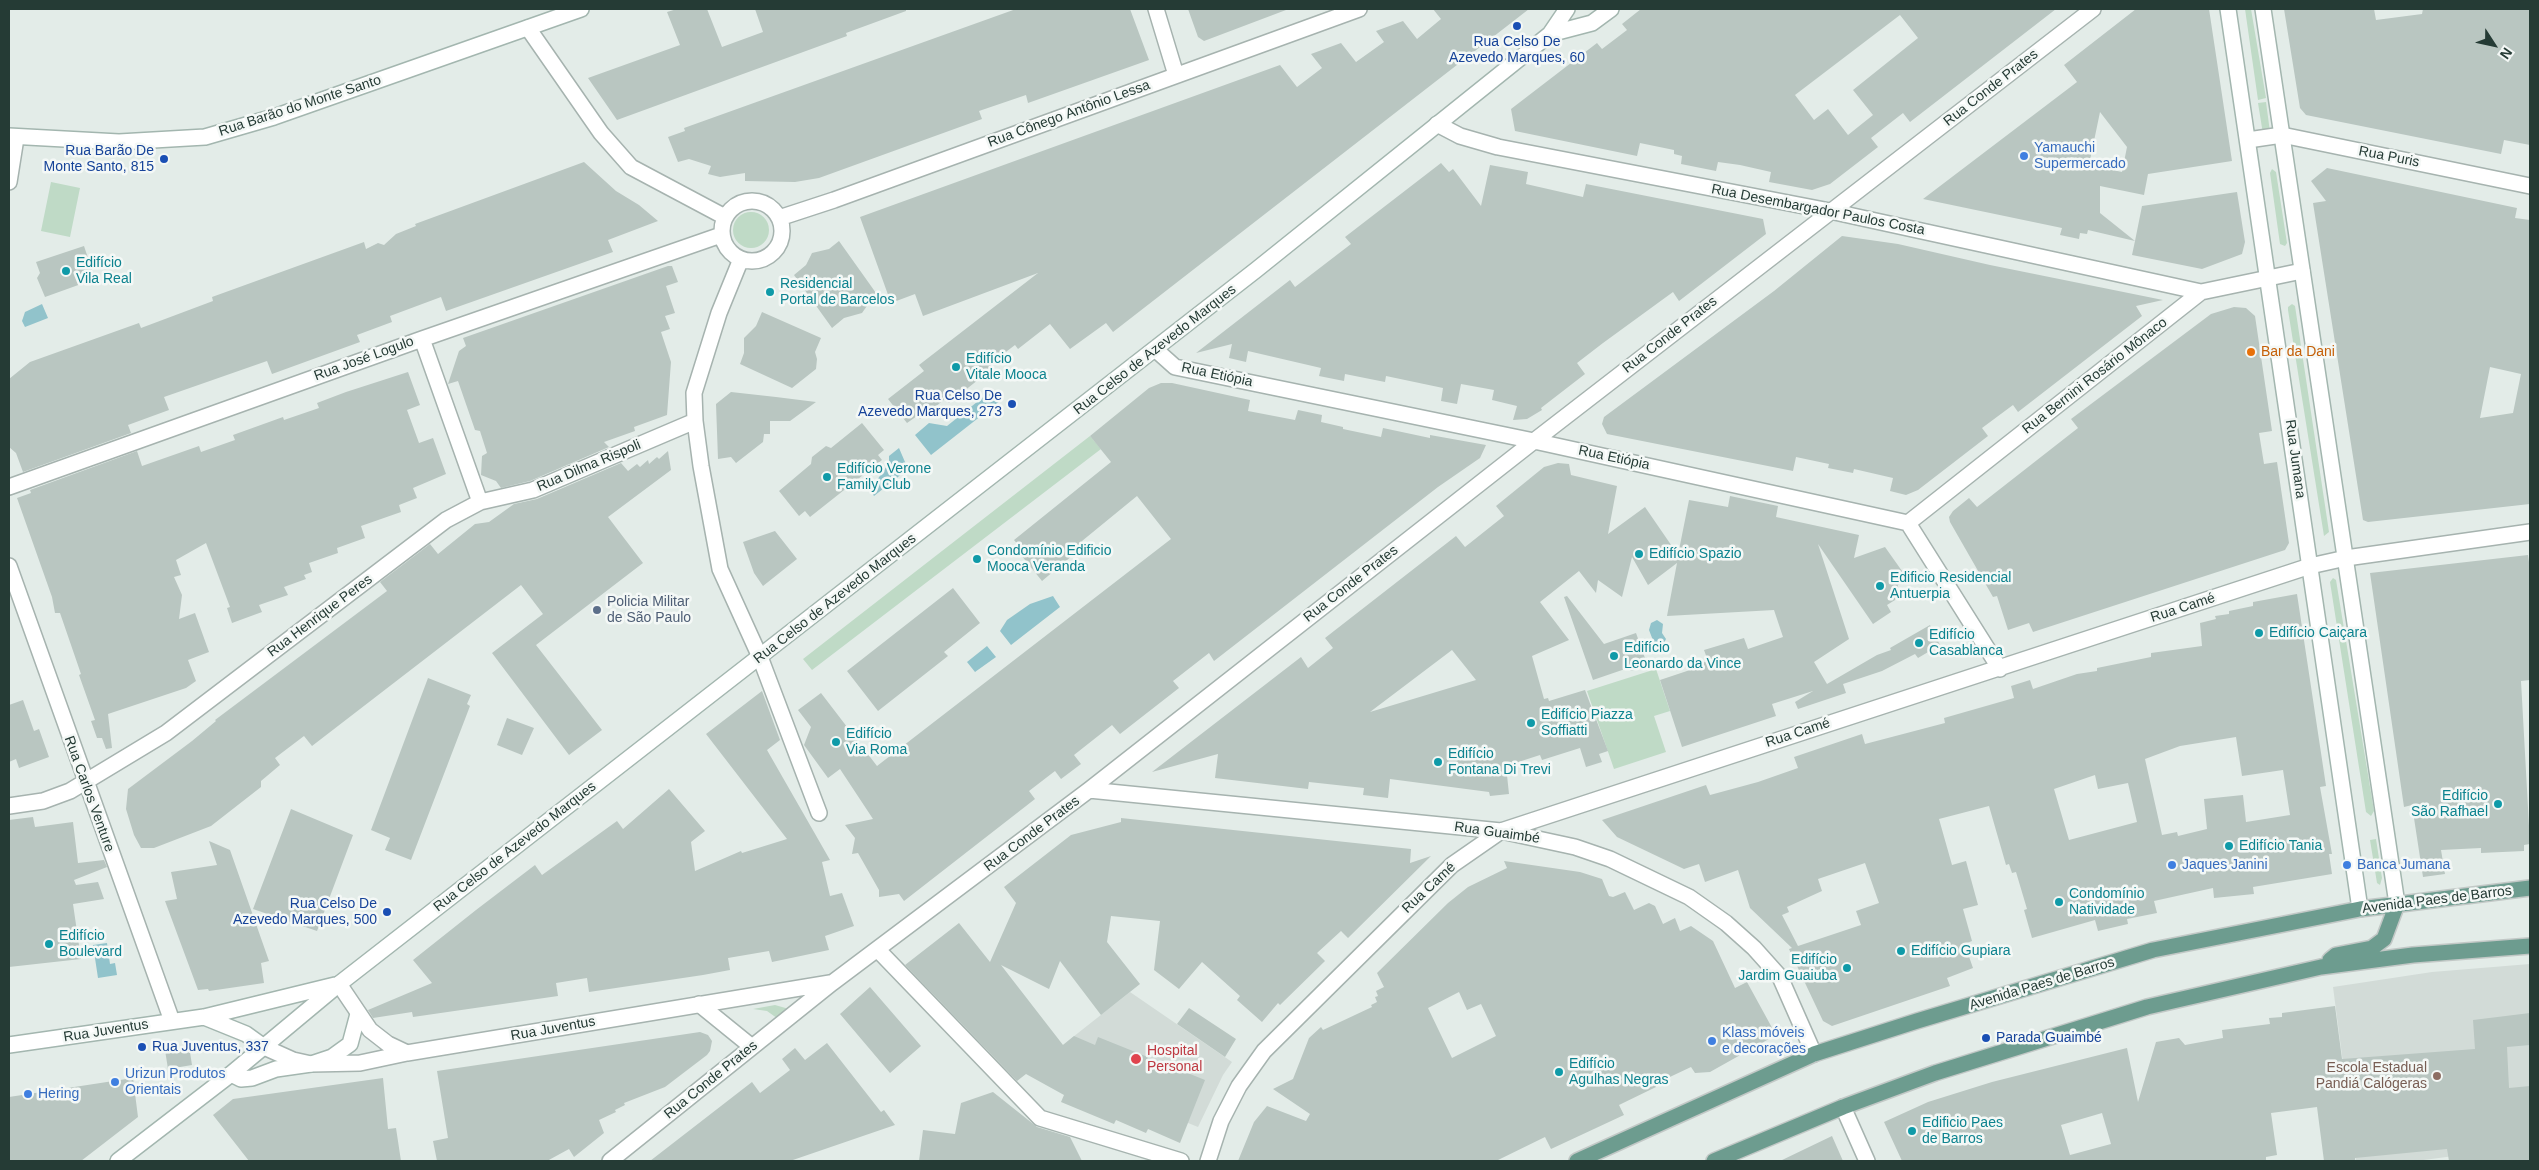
<!DOCTYPE html>
<meta charset="utf-8">
<style>
body{margin:0}
#map{position:relative;width:2539px;height:1170px;overflow:hidden;background:#e3ece8;font-family:Helvetica,sans-serif}
canvas{display:block}
.frame{position:absolute;inset:0;border:10px solid #253b35;pointer-events:none}
.north{position:absolute;left:2469px;top:20px;width:50px;height:50px;-webkit-text-stroke:4px #f4f8f6;paint-order:stroke;rotate:125deg;font-size:14px;font-weight:700;line-height:20px;text-align:center;color:#253b35}
.north::after{content:'';display:block;margin:auto;width:18px;height:22px;background:#253b35;clip-path:polygon(50% 0,100% 100%,50% 72%,0 100%)}
</style>
<div id="map">
<canvas width="2539" height="1170"></canvas>
<div class="frame"></div>
<div class="north">N</div>
</div>
<script>
const c = document.querySelector('canvas').getContext('2d');
c.lineJoin = 'round';
function paint(path, color) {
  c.fillStyle = color;
  c.fill(path, 'evenodd');
}
function poly(rows) {
  const path = new Path2D();
  for (const r of rows) {
    if (r.length === 3) {
      path.moveTo(r[0] + r[2], r[1]);
      path.arc(r[0], r[1], r[2], 0, 2 * Math.PI);
      continue;
    }
    path.moveTo(r[0], r[1]);
    for (let i = 2; i < r.length; i += 2) path.lineTo(r[i], r[i + 1]);
  }
  return path;
}
function trace(path, color, width, dash) {
  c.strokeStyle = color;
  c.lineWidth = width;
  c.lineCap = dash ? 'butt' : 'round';
  c.setLineDash(dash || []);
  c.stroke(path);
}
function drawText(font, color, halo, rows, align = 'center') {
  c.font = font + ' Helvetica,sans-serif';
  c.lineWidth = 5;
  c.setLineDash([]);
  c.textBaseline = 'middle';
  c.strokeStyle = halo;
  c.fillStyle = color;
  for (const [text, x, y, turn = 0] of rows) {
    c.save();
    c.translate(x, y);
    c.rotate((+turn || 0) * Math.PI / 180);
    c.textAlign = isNaN(turn) ? turn : align;
    if (halo) c.strokeText(text, 0, 0);
    c.fillText(text, 0, 0);
    c.restore();
  }
}
paint(poly([
 [2530,964,2530,1146,2416,1161,2356,1161,2333,987,2432,972],
 [1130,992,1232,1062,1223,1075,1198,1127,1040,1063]
]), '#d2dbd7');
paint(poly([
 [2245,9,2251,9,2266,98,2258,100],
 [2266,102,2270,132,2263,134,2258,103],
 [2272,169,2276,172,2287,243,2285,246,2280,244,2270,173],
 [51,182,80,188,70,237,41,231],
 [751,230,18],
 [2292,304,2295,306,2329,532,2324,536,2288,310,2288,307],
 [1090,436,1101,449,812,670,803,659],
 [2333,578,2336,580,2374,811,2371,816,2366,812,2330,582],
 [1656,669,1670,711,1654,716,1666,752,1614,769,1587,691],
 [2376,839,2382,878,2380,885,2377,883,2370,840],
 [775,1005,789,1009,781,1021,767,1011,753,1009]
]), '#bfdac6');
paint(poly([
 [42,304,48,318,25,327,22,321,25,312],
 [992,390,1000,401,931,455,915,435,929,423,947,426],
 [899,448,908,469,874,496,870,490,889,463,889,456],
 [1053,596,1060,607,1011,645,1000,631,1007,620,1030,604],
 [1657,620,1663,624,1662,633,1666,639,1662,647,1658,647,1654,643,1649,630,1651,623],
 [987,646,996,657,975,672,967,662],
 [107,943,110,964,115,963,117,975,98,978,93,945]
]), '#91c3cb');
paint(poly([
 [677,9,707,9,722,47,763,32,755,9,906,9,906,11,846,33,847,36,617,120,588,78,680,45,667,12],
 [1016,9,1130,9,1149,60,1028,103,1026,95,979,111,982,119,819,178,795,182,745,181,745,173,720,177,708,174,711,166,689,159,678,162,668,137,685,131,684,128],
 [1188,9,1286,9,1286,10,1204,41,1198,37],
 [1433,9,1529,9,1113,332,1106,323,1070,349,1050,324,1018,349,1015,345,990,364,993,368,949,403,945,399,920,419,917,416,907,423,888,399,924,371,919,365,1038,273,923,316,915,294,891,303,860,217,1280,65,1297,87,1322,68,1311,54,1341,43,1356,62,1384,42,1376,31,1403,21,1417,39,1441,19],
 [1641,9,2056,9,1910,122,1903,113,1871,138,1878,147,1830,184,1812,190,1769,182,1771,172,1740,165,1718,162,1716,171,1681,164,1682,156,1674,154,1674,150,1640,143,1637,156,1515,131,1511,109,1597,43,1602,49,1627,30,1622,24],
 [1900,15,1918,38,1853,90,1873,115,1848,135,1828,109,1814,120,1795,95],
 [2136,9,2209,9,2232,161,2148,174,2144,195,2100,186,2100,213,2135,241,2142,206,2237,192,2245,242,2242,254,2202,269,2132,255,2135,241,2088,230,2087,234,2080,233,2079,239,2060,235,2062,228,1923,199,2077,82,2064,65],
 [2100,112,2127,147,2122,172,2089,165],
 [2284,9,2374,9,2376,20,2422,14,2423,9,2530,9,2530,145,2504,140,2501,154,2306,115,2300,108],
 [584,162,616,191,639,205,658,221,608,240,613,252,446,311,441,297,390,316,392,322,357,335,360,342,272,374,267,361,164,397,169,410,128,425,131,433,23,472,16,453,9,447,9,379,30,362,139,323,141,328,213,301,212,297,364,242,366,249,378,243,384,245,396,234,416,226,415,224],
 [1441,163,1449,172,1453,169,1481,206,1490,165,1528,172,1526,184,1583,197,1586,184,1763,219,1766,234,1679,301,1673,292,1603,343,1577,363,1585,374,1541,408,1542,410,1527,419,1513,420,1517,406,1492,400,1494,390,1461,384,1457,404,1441,401,1443,388,1386,376,1385,382,1345,374,1344,381,1319,376,1321,368,1248,351,1246,362,1229,358,1232,344,1196,353,1290,280,1295,287,1351,244,1345,237],
 [2327,168,2517,208,2515,218,2530,220,2530,504,2368,522,2363,520,2313,203,2326,201,2311,181],
 [2490,367,2521,374,2513,413,2480,418],
 [1842,236,1898,244,1990,265,2163,300,2136,306,2142,316,2018,412,2013,405,1982,428,1988,436,1918,490,1906,495,1890,491,1893,478,1854,469,1853,473,1828,468,1829,464,1796,457,1793,471,1607,434,1602,424,1604,417,1774,291],
 [839,241,876,293,862,313,844,318,832,328,794,275,806,265,812,253,829,249],
 [84,246,95,279,45,297,37,278,40,273,36,262],
 [668,266,672,266,678,282,666,286,675,313,665,316,670,329,661,332,671,362,667,415,634,427,635,431,604,442,609,447,530,481,501,488,496,481,481,475,482,456,487,453,480,431,475,430,458,381,448,384,459,351,466,346,463,338],
 [2234,307,2246,308,2255,316,2272,431,2259,433,2264,464,2277,462,2289,543,2285,550,2033,632,2029,623,2008,630,1997,596,1993,597,1950,522,1949,517,1953,511,1969,498,1977,507,2078,428,2071,419,2211,314],
 [762,312,821,338,815,352,817,359,816,369,792,388,740,364,744,353,744,338,756,326],
 [408,372,420,405,407,410,419,443,433,438,446,474,413,488,417,498,399,505,401,512,361,526,365,538,337,548,338,553,309,563,312,572,304,575,306,579,284,587,288,595,259,605,262,612,232,623,227,608,230,607,206,543,176,560,181,575,174,577,182,595,179,619,195,613,209,652,188,660,196,681,186,688,108,714,112,748,106,749,102,738,97,738,91,721,95,720,79,675,81,674,60,613,55,613,52,597,17,498,31,493,30,490,137,451,142,466,199,446,201,452,235,440,233,435,283,417,284,420,319,408,317,403,346,392],
 [1161,383,1172,383,1250,400,1248,411,1295,420,1298,410,1322,415,1321,422,1343,427,1343,429,1381,437,1383,428,1430,438,1430,435,1486,445,1480,458,1438,487,1214,661,1209,653,1173,681,1179,688,1120,734,1112,725,1074,755,1081,764,1061,779,1055,771,1029,791,1035,799,904,901,899,894,879,897,879,890,858,853,852,854,855,838,845,825,873,819,840,769,828,778,804,745,811,727,798,710,821,693,877,766,1171,539,1137,496,1082,541,1085,545,1042,581,1017,550,1019,546,1014,540,1111,462,1090,436,1149,388],
 [731,392,776,397,816,402,790,421,770,421,770,434,764,434,763,442,736,463,731,457,718,459,716,404],
 [862,423,884,450,878,455,882,460,810,517,805,511,799,516,779,491,811,464,812,457,826,446,831,448],
 [668,451,671,470,608,517,643,563,536,645,602,730,569,755,492,653,543,614,521,585,312,746,304,736,275,758,280,765,261,781,261,787,211,826,154,848,141,848,134,835,126,809,128,789,192,741,216,721,215,720,387,591,380,582,430,544,438,554,475,524,489,522,514,504,537,499,621,463,628,471,637,464,640,467,648,460,649,464,657,457,659,459],
 [1558,463,1569,464,1571,475,1617,486,1608,534,1645,507,1678,555,1689,500,1728,507,1730,496,1778,506,1776,517,1859,535,1854,558,1885,547,1902,571,1900,577,1903,582,1898,585,1895,600,1887,605,1891,612,1873,624,1818,544,1849,639,1814,662,1827,684,1877,655,1891,650,1890,648,1930,625,1940,645,1918,658,1915,654,1882,671,1843,684,1846,693,1798,709,1795,702,1813,691,1772,704,1776,716,1682,747,1660,680,1690,670,1689,667,1708,661,1704,650,1744,638,1748,649,1783,637,1774,610,1667,616,1677,563,1648,585,1632,557,1622,597,1598,580,1596,593,1579,571,1540,602,1569,640,1532,656,1544,699,1548,698,1549,701,1585,690,1608,751,1599,754,1602,762,1586,767,1580,748,1542,760,1540,755,1506,766,1509,794,1490,796,1489,792,1390,779,1388,798,1363,795,1364,788,1309,782,1308,789,1215,778,1218,754,1152,772,1301,657,1308,668,1333,648,1325,638,1456,536,1465,547,1504,516,1496,506,1544,467],
 [1452,650,1476,680,1370,712],
 [775,531,797,559,763,586,754,573,743,542],
 [2528,555,2530,569,2530,680,2521,681,2530,844,2524,845,2524,851,2481,853,2481,848,2441,850,2445,874,2423,877,2412,805,2404,807,2370,573],
 [953,588,980,623,944,652,948,656,878,711,847,671],
 [2297,594,2326,786,2320,787,2332,854,2329,854,2332,874,2253,887,2254,894,2214,898,2213,888,2154,901,2157,913,2127,919,2128,924,2098,931,2095,920,2032,938,2024,910,2027,909,2016,872,2012,873,2009,864,2006,865,1989,806,1939,819,1952,865,1966,861,1978,905,1963,909,1972,941,1967,943,1969,947,1966,948,1973,968,1947,978,1950,986,1832,1026,1823,1021,1789,949,1792,948,1750,908,1738,870,1705,882,1699,864,1684,869,1617,837,1602,820,1706,785,1710,795,1758,782,1798,768,1794,757,1862,734,1865,744,1945,723,1944,718,2014,698,2011,686,2030,680,2033,689,2077,674,2097,671,2097,668,2151,657,2151,653,2202,646,2200,623,2216,619,2215,616,2229,614,2229,611,2253,606,2253,602],
 [2236,737,2242,776,2283,770,2290,815,2246,822,2243,795,2204,799,2207,829,2178,836,2177,832,2162,835,2145,759,2180,746],
 [2095,775,2098,789,2128,783,2137,822,2069,840,2054,789],
 [1865,863,1879,903,1856,911,1861,925,1798,946,1782,915,1789,912,1787,907,1822,891,1818,879],
 [1567,596,1604,644,1636,633,1646,661,1642,667,1631,671,1628,668,1593,680,1564,597],
 [428,678,471,695,467,704,470,706,411,860,385,850,390,838,371,830],
 [762,691,780,740,767,750,830,860,822,862,830,896,842,893,854,926,825,936,829,950,772,962,769,951,728,958,730,970,703,975,589,992,587,978,556,983,558,996,413,1017,412,1012,373,1018,368,1010,432,983,413,960,476,910,535,865,542,875,617,821,623,829,669,789,705,831,691,842,695,871,741,851,742,853,787,839,706,734],
 [23,700,34,731,39,729,49,757,19,768,16,759,9,762,9,705],
 [507,718,534,728,522,755,497,745],
 [291,809,353,835,317,931,253,909],
 [33,817,35,827,73,822,78,863,104,860,107,867,74,880,76,885,98,882,104,899,73,904,81,959,9,967,9,820],
 [1121,818,1411,849,1410,863,1431,856,1348,938,1341,931,1317,953,1325,961,1280,1005,1278,1003,1262,1022,1237,1000,1240,996,1202,962,1179,989,1154,970,1160,921,1111,916,1107,942,1140,984,1101,1015,1060,961,1049,989,1001,965,1063,1045,1074,1036,1095,1045,1098,1037,1205,1080,1180,1143,1148,1129,1146,1133,1116,1120,1114,1124,1061,1102,1064,1095,1026,1074,1017,1081,905,965,959,923,990,962,1016,903,1004,887,1071,835,1121,822],
 [209,841,230,850,269,961,261,963,264,983,209,991,208,989,198,990,165,901,177,899,171,872,217,865],
 [1504,861,1580,872,1602,879,1609,896,1613,897,1625,892,1634,910,1649,903,1655,906,1663,924,1675,918,1680,931,1691,926,1713,941,1735,988,1747,982,1776,1035,1710,1072,1695,1073,1691,1067,1655,1084,1656,1087,1619,1105,1624,1115,1551,1149,1545,1137,1496,1161,1238,1161,1254,1122,1267,1106,1306,1121,1310,1114,1273,1089,1293,1079,1309,1038,1321,1027,1323,1030,1372,1007,1371,1005,1377,1002,1375,997,1378,996,1376,991,1384,987,1377,973,1448,903,1468,887,1507,868],
 [1459,992,1467,1010,1481,1004,1496,1036,1452,1058,1428,1008],
 [870,987,921,1046,890,1073,840,1014],
 [2335,1006,2342,1059,2475,1049,2473,1020,2530,1013,2530,1045,2507,1047,2509,1088,2530,1086,2530,1161,2449,1161,2447,1149,2355,1158,2355,1161,2324,1161,2317,1107,2271,1113,2277,1155,2266,1157,2266,1161,1902,1161,1884,1122,1928,1102,1992,1082,2127,1048,2138,1102,2156,1042,2179,1038,2185,1045,2223,1038,2222,1030,2270,1024,2269,1018,2282,1017,2282,1013],
 [2102,1113,2111,1144,2070,1155,2061,1125],
 [1189,1008,1236,1039,1225,1057,1177,1024],
 [700,1032,708,1035,712,1041,710,1051,707,1055,665,1087,624,1103,625,1105,615,1110,616,1112,599,1120,604,1133,574,1157,569,1149,547,1161,437,1161,433,1141,448,1138,437,1071],
 [827,1043,881,1112,884,1110,895,1125,790,1161,650,1161,752,1082,760,1093,790,1070,782,1059,795,1048,805,1060],
 [189,1046,192,1065,168,1069,165,1050],
 [133,1078,138,1117,81,1161,9,1161,9,1097],
 [383,1078,388,1129,396,1128,401,1161,249,1161,213,1115,233,1099],
 [993,1092,1037,1127,1070,1137,1082,1161,919,1161,923,1130,955,1134,961,1103],
 [1832,1136,1843,1161,1780,1161]
]), '#b9c6c1');
const street = poly([
 [1156,9,1176,75],
 [528,28,601,133,631,167,725,217],
 [1437,124,1460,136,1498,147,1830,211,2201,292],
 [2248,140,2282,135,2530,186],
 [9,182,16,138],
 [752,231,30],
 [779,218,834,200,1359,9],
 [741,259,719,313,694,393,695,421,701,466,720,569,760,657,819,813],
 [422,339,480,502],
 [1156,350,1175,367,1534,441,1908,523,2000,669],
 [9,487,422,339,721,235],
 [1908,523,2201,292,2302,271],
 [9,566,172,1021],
 [1089,790,1501,831,1575,847,1610,859,1689,897,1726,923,1754,948,1780,977,1814,1054],
 [9,806,43,801,70,791,166,733,446,520,480,502,533,490,695,421],
 [878,950,1040,1118,1181,1161],
 [339,984,370,1030,388,1044,407,1053],
 [699,1004,752,1047],
 [264,1047,293,1060,311,1064,360,1063,407,1053,830,983],
 [1843,1107,1867,1161],
 [610,1161,832,983,1089,790,1534,441,2093,9],
 [1208,1161,1221,1121,1239,1086,1264,1051,1452,865,1501,831,2310,566,2346,558,2530,532]
]);
const secondary = poly([
 [2228,9,2360,909],
 [2263,9,2397,904],
 [1550,34,1592,23,1611,9],
 [9,136,119,142,205,137,274,117,581,9],
 [204,1017,246,1034,264,1047],
 [9,1045,204,1017,335,985],
 [231,1074,241,1079,252,1078,276,1069,311,1064,332,1057,350,1044,358,1014],
 [118,1161,231,1074,339,984,1256,270,1550,34,1567,9]
]);
const primary = poly([
 [2330,960,2336,955,2372,948,2384,939,2397,904],
 [1577,1161,1814,1054,1917,1021,2153,950,2360,909,2530,888],
 [1714,1161,1843,1107,1935,1073,2147,1007,2321,967,2413,955,2530,946]
]);
trace(street, '#a6b3af', 18);
trace(secondary, '#a3b6af', 18);
trace(primary, '#c2c8c6', 18);
trace(street, '#fff', 15);
trace(secondary, '#fff', 15);
trace(primary, '#6d9c8f', 15);
for (const [x, y, r, color] of [
 [1517,26,5,"#1a4fb4"],
 [2024,156,5,"#3f7fe0"],
 [164,159,5,"#1a4fb4"],
 [66,271,5,"#0f9aa8"],
 [770,292,5,"#0f9aa8"],
 [2251,352,5,"#e8710a"],
 [956,367,5,"#0f9aa8"],
 [1012,404,5,"#1a4fb4"],
 [827,477,5,"#0f9aa8"],
 [1639,554,5,"#0f9aa8"],
 [977,559,5,"#0f9aa8"],
 [1880,586,5,"#0f9aa8"],
 [597,610,5,"#5c6f8a"],
 [2259,633,5,"#0f9aa8"],
 [1919,643,5,"#0f9aa8"],
 [1614,656,5,"#0f9aa8"],
 [1531,723,5,"#0f9aa8"],
 [836,742,5,"#0f9aa8"],
 [1438,762,5,"#0f9aa8"],
 [2498,804,5,"#0f9aa8"],
 [2229,846,5,"#0f9aa8"],
 [2172,865,5,"#3f7fe0"],
 [2347,865,5,"#3f7fe0"],
 [2059,902,5,"#0f9aa8"],
 [387,912,5,"#1a4fb4"],
 [49,944,5,"#0f9aa8"],
 [1901,951,5,"#0f9aa8"],
 [1847,968,5,"#0f9aa8"],
 [1986,1038,5,"#1a4fb4"],
 [1712,1041,5,"#3f7fe0"],
 [142,1047,5,"#1a4fb4"],
 [1136,1059,6,"#e0444e"],
 [1559,1072,5,"#0f9aa8"],
 [2437,1076,5,"#8d6e63"],
 [115,1082,5,"#3f7fe0"],
 [28,1094,5,"#3f7fe0"],
 [1912,1131,5,"#0f9aa8"]
]) {
  const dot = new Path2D();
  dot.arc(x, y, r, 0, 2 * Math.PI);
  c.fillStyle = color;
  c.fill(dot);
  trace(dot, '#f4f8f6', 2);
}
drawText('14px', '#164399', '#f4f8f6', [
 ["Rua Celso De",1517,42,"center"],
 ["Azevedo Marques, 60",1517,58,"center"],
 ["Rua Barão De",154,151],
 ["Monte Santo, 815",154,167],
 ["Rua Celso De",1002,396],
 ["Azevedo Marques, 273",1002,412],
 ["Rua Celso De",377,904],
 ["Azevedo Marques, 500",377,920],
 ["Parada Guaimbé",1996,1038,"left"],
 ["Rua Juventus, 337",152,1047,"left"]
], 'right');
drawText('14px', '#253b35', '#f4f8f6', [
 ["Rua Conde Prates",1991,88,-38],
 ["Rua Barão do Monte Santo",300,106,-18],
 ["Rua Cônego Antônio Lessa",1069,114,-20],
 ["Rua Puris",2389,157,11],
 ["Rua Desembargador Paulos Costa",1818,210,11],
 ["Rua Conde Prates",1670,335,-38],
 ["Rua Celso de Azevedo Marques",1155,350,-38],
 ["Rua José Logulo",364,359,-20],
 ["Rua Etiópia",1217,375,12],
 ["Rua Bernini Rosário Mônaco",2095,376,-38],
 ["Rua Etiópia",1614,458,12],
 ["Rua Jumana",2295,459,82],
 ["Rua Dilma Rispoli",589,466,-23],
 ["Rua Conde Prates",1351,584,-38],
 ["Rua Celso de Azevedo Marques",835,599,-38],
 ["Rua Camé",2183,608,-18],
 ["Rua Henrique Peres",320,616,-37],
 ["Rua Camé",1798,733,-18],
 ["Rua Carlos Venture",89,794,70],
 ["Rua Guaimbé",1497,833,8],
 ["Rua Conde Prates",1032,834,-37],
 ["Rua Celso de Azevedo Marques",515,847,-38],
 ["Rua Camé",1429,888,-43],
 ["Avenida Paes de Barros",2437,900,-7],
 ["Avenida Paes de Barros",2042,984,-17],
 ["Rua Juventus",553,1029,-10],
 ["Rua Juventus",106,1031,-9],
 ["Rua Conde Prates",711,1080,-39]
]);
drawText('14px', '#366cbe', '#f4f8f6', [
 ["Yamauchi",2034,148],
 ["Supermercado",2034,164],
 ["Jaques Janini",2182,865],
 ["Banca Jumana",2357,865],
 ["Klass móveis",1722,1033],
 ["e decorações",1722,1049],
 ["Urizun Produtos",125,1074],
 ["Orientais",125,1090],
 ["Hering",38,1094]
], 'left');
drawText('14px', '#0d838f', '#f4f8f6', [
 ["Edifício",76,263],
 ["Vila Real",76,279],
 ["Residencial",780,284],
 ["Portal de Barcelos",780,300],
 ["Edifício",966,359],
 ["Vitale Mooca",966,375],
 ["Edifício Verone",837,469],
 ["Family Club",837,485],
 ["Condomínio Edificio",987,551],
 ["Mooca Veranda",987,567],
 ["Edifício Spazio",1649,554],
 ["Edificio Residencial",1890,578],
 ["Antuerpia",1890,594],
 ["Edifício Caiçara",2269,633],
 ["Edifício",1929,635],
 ["Casablanca",1929,651],
 ["Edifício",1624,648],
 ["Leonardo da Vince",1624,664],
 ["Edifício Piazza",1541,715],
 ["Soffiatti",1541,731],
 ["Edifício",846,734],
 ["Via Roma",846,750],
 ["Edifício",1448,754],
 ["Fontana Di Trevi",1448,770],
 ["Edifício",2488,796,"right"],
 ["São Rafhael",2488,812,"right"],
 ["Edifício Tania",2239,846],
 ["Condomínio",2069,894],
 ["Natividade",2069,910],
 ["Edifício",59,936],
 ["Boulevard",59,952],
 ["Edifício Gupiara",1911,951],
 ["Edifício",1837,960,"right"],
 ["Jardim Guaiuba",1837,976,"right"],
 ["Edifício",1569,1064],
 ["Agulhas Negras",1569,1080],
 ["Edificio Paes",1922,1123],
 ["de Barros",1922,1139]
], 'left');
drawText('14px', '#c56008', '#f4f8f6', [
 ["Bar da Dani",2261,352]
], 'left');
drawText('14px', '#4e5e75', '#f4f8f6', [
 ["Policia Militar",607,602],
 ["de São Paulo",607,618]
], 'left');
drawText('14px', '#be3a42', '#f4f8f6', [
 ["Hospital",1147,1051],
 ["Personal",1147,1067]
], 'left');
drawText('14px', '#785e54', '#f4f8f6', [
 ["Escola Estadual",2427,1068],
 ["Pandiá Calógeras",2427,1084]
], 'right');
</script>
